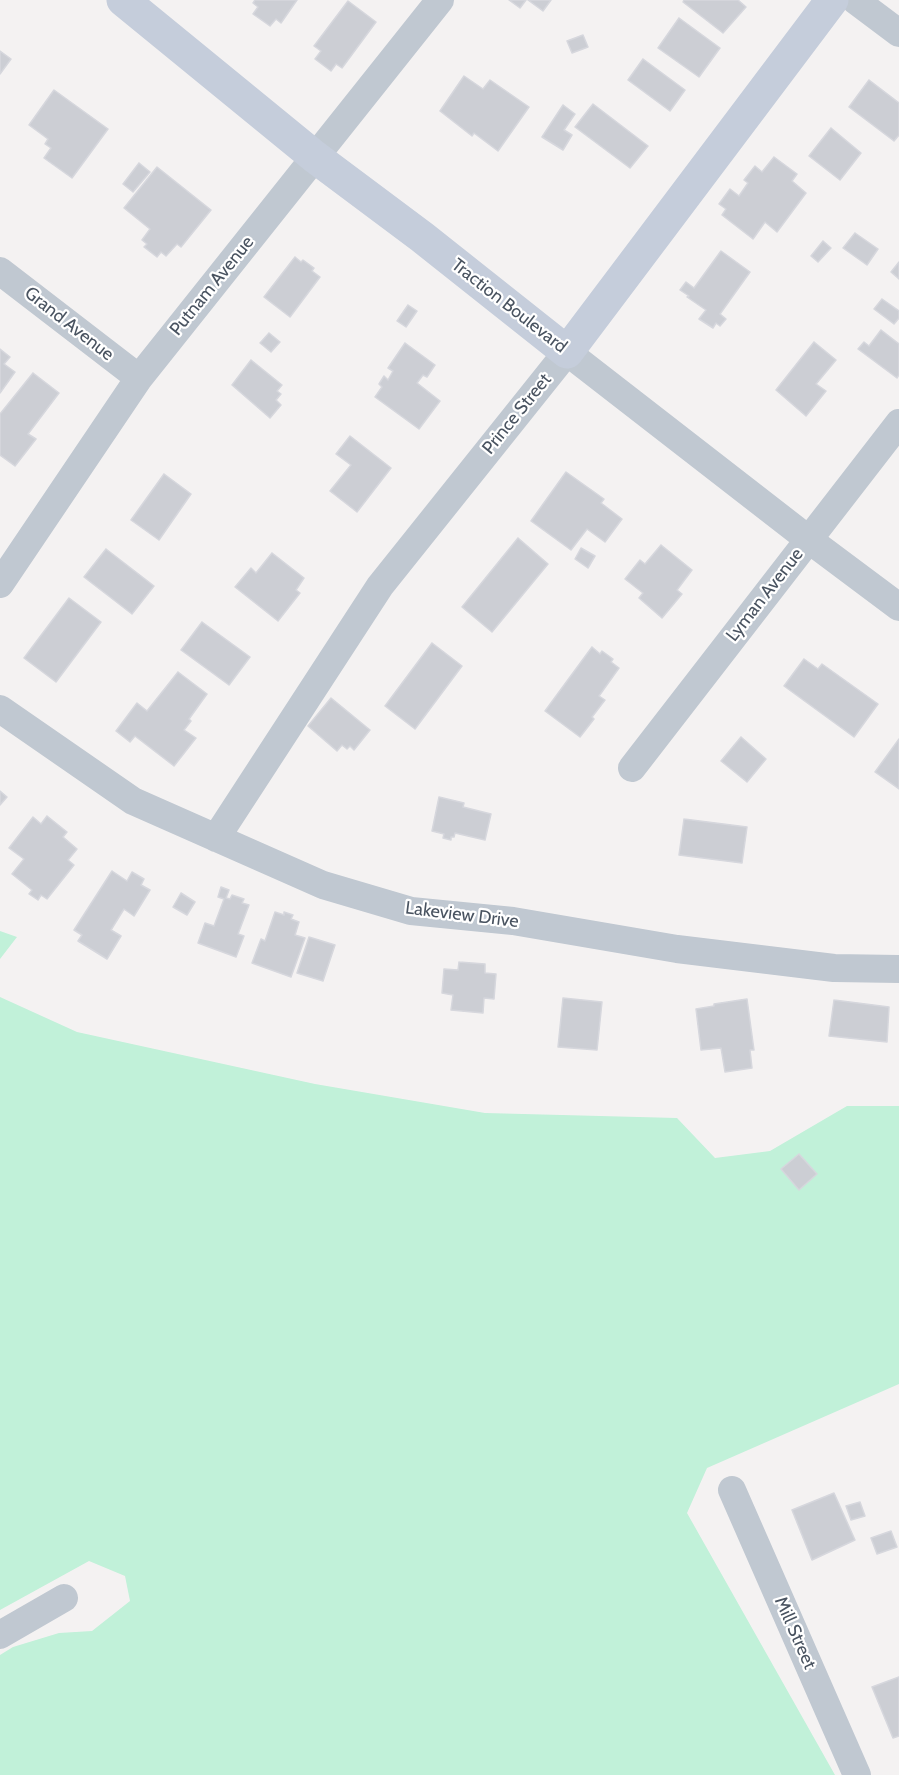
<!DOCTYPE html>
<style>
body{margin:0}
canvas{display:block;background:#f4f2f2}
</style>
<canvas width="899" height="1775"></canvas>
<script>
const c = document.querySelector('canvas').getContext('2d');
c.lineJoin = 'round';
function paint(path, color) {
  c.fillStyle = color;
  c.fill(path, 'evenodd');
}
function poly(rows) {
  const path = new Path2D();
  for (const r of rows) {
    path.moveTo(r[0], r[1]);
    for (let i = 2; i < r.length; i += 2) path.lineTo(r[i], r[i + 1]);
  }
  return path;
}
function trace(path, color, width, dash) {
  c.strokeStyle = color;
  c.lineWidth = width;
  c.lineCap = dash ? 'butt' : 'round';
  c.setLineDash(dash || []);
  c.stroke(path);
}
function drawText(font, color, halo, rows, align = 'center') {
  c.font = font + ' Cabin,sans-serif';
  c.lineWidth = 4.5;
  c.setLineDash([]);
  c.textBaseline = 'middle';
  c.strokeStyle = halo;
  c.fillStyle = color;
  for (const [text, x, y, turn = 0] of rows) {
    c.save();
    c.translate(x, y);
    c.rotate((+turn || 0) * Math.PI / 180);
    c.textAlign = isNaN(turn) ? turn : align;
    if (halo) c.strokeText(text, 0, 0);
    c.fillText(text, 0, 0);
    c.restore();
  }
}
paint(poly([
 [0,931,17,937,0,959],
 [0,997,77,1032,315,1084,485,1113,677,1118,715,1158,770,1151,847,1106,899,1106,899,1384,707,1468,687,1513,835,1775,0,1775,0,1655,13,1647,59,1633,92,1631,130,1601,125,1576,89,1561,0,1610]
]), '#c1f1d9');
const building = poly([
 [255,0,297,0,281,23,276,19,270,26,253,14,258,7,253,3,255,0],
 [509,0,526,0,520,8,509,0],
 [528,0,551,0,543,11,528,0],
 [684,0,738,0,746,7,723,33,683,2,684,0],
 [348,1,376,22,342,68,336,64,331,71,315,59,321,51,314,46,348,1],
 [679,18,720,48,699,77,658,48,679,18],
 [583,35,588,47,572,53,567,41,583,35],
 [0,51,11,59,0,74,0,51],
 [643,59,685,90,670,111,628,80,643,59],
 [464,76,483,89,490,80,529,107,498,151,474,133,472,136,440,111,464,76],
 [869,80,899,103,899,135,894,141,849,107,869,80],
 [54,90,108,129,72,178,44,158,51,148,45,144,48,139,29,125,54,90],
 [593,104,648,146,630,168,575,127,593,104],
 [563,105,575,114,564,130,572,135,563,150,542,137,563,105],
 [831,128,861,153,840,180,809,156,831,128],
 [774,157,797,174,792,181,806,193,777,232,765,222,753,239,722,215,726,209,719,204,730,189,739,196,748,183,744,180,755,166,762,172,774,157],
 [139,163,150,172,133,192,123,184,139,163],
 [157,167,211,210,181,247,177,244,166,256,161,252,157,257,144,247,147,244,142,240,150,229,124,208,157,167],
 [855,233,878,249,867,265,843,248,855,233],
 [823,241,831,248,818,262,811,256,823,241],
 [721,251,750,272,720,314,726,319,720,326,716,323,713,328,699,319,706,310,687,297,689,296,680,290,686,282,694,288,721,251],
 [295,257,301,262,303,260,314,268,312,271,320,277,290,317,264,297,295,257],
 [899,262,899,279,891,272,899,262],
 [882,299,899,311,899,318,894,324,874,309,882,299],
 [408,305,417,311,406,327,397,321,408,305],
 [881,330,899,344,899,375,897,378,858,349,864,342,869,346,881,330],
 [269,333,280,342,271,352,260,343,269,333],
 [814,342,836,360,816,384,826,391,806,416,776,390,814,342],
 [405,343,435,365,427,377,423,375,417,383,440,401,419,429,375,397,382,387,379,384,384,376,388,380,393,371,388,368,405,343],
 [0,349,10,357,4,364,15,372,0,393,0,349],
 [251,360,282,385,277,391,281,394,276,400,281,405,270,418,232,385,251,360],
 [33,373,59,393,28,434,36,439,15,466,0,455,0,414,33,373],
 [350,436,391,468,357,512,330,491,351,465,336,454,350,436],
 [566,472,604,499,601,503,622,519,605,542,587,529,571,550,531,521,566,472],
 [164,474,191,494,159,540,131,520,164,474],
 [518,538,548,564,492,632,462,607,518,538],
 [661,545,692,570,677,590,682,594,662,618,639,598,643,593,625,579,640,560,645,564,661,545],
 [581,548,595,556,588,568,575,559,581,548],
 [106,549,154,586,132,614,84,577,106,549],
 [272,553,304,578,296,590,300,593,278,621,235,587,251,568,256,573,272,553],
 [69,598,101,622,56,682,24,658,69,598],
 [202,622,250,657,229,685,181,650,202,622],
 [432,643,462,666,415,729,385,706,432,643],
 [592,647,600,654,602,651,613,659,611,662,619,668,599,696,605,700,592,717,594,719,580,737,545,711,592,647],
 [804,659,818,669,822,664,878,704,854,737,784,686,804,659],
 [178,672,207,694,189,719,191,721,184,730,196,738,174,766,135,736,130,742,116,731,137,703,147,711,178,672],
 [331,698,370,730,354,750,350,746,347,749,342,745,337,751,308,726,331,698],
 [741,737,766,759,747,782,721,761,741,737],
 [899,739,899,789,875,772,899,739],
 [0,791,7,797,0,805,0,791],
 [439,797,464,803,463,807,491,814,485,840,455,833,454,837,451,837,451,840,443,838,444,834,432,831,439,797],
 [47,816,67,832,63,837,77,849,68,860,74,865,47,899,41,895,38,900,29,894,32,890,12,874,24,859,9,848,33,817,41,824,47,816],
 [684,819,747,827,742,863,679,855,684,819],
 [112,871,127,881,132,872,144,879,141,885,150,890,134,916,124,909,111,930,121,936,107,959,78,941,82,935,74,930,112,871],
 [221,887,229,890,226,898,230,899,232,895,244,899,242,903,249,905,238,934,244,936,236,957,198,943,205,923,214,926,224,899,218,897,221,887],
 [181,893,195,902,187,915,173,907,181,893],
 [275,912,284,915,284,912,293,915,291,919,299,922,295,935,305,938,291,977,252,963,261,939,265,941,275,912],
 [309,937,335,945,323,981,297,973,309,937],
 [459,962,485,964,485,973,496,974,494,999,484,998,483,1013,451,1010,453,995,442,993,444,969,458,970,459,962],
 [563,998,602,1002,597,1050,558,1047,563,998],
 [747,999,754,1050,750,1050,752,1068,725,1072,721,1048,701,1050,696,1009,714,1006,714,1004,747,999],
 [834,1000,889,1007,887,1042,829,1036,834,1000],
 [799,1154,817,1174,799,1190,781,1169,799,1154],
 [834,1493,855,1540,812,1560,792,1510,834,1493],
 [860,1502,865,1516,851,1520,846,1506,860,1502],
 [891,1531,897,1547,877,1554,871,1538,891,1531],
 [899,1677,899,1736,893,1738,872,1687,899,1677]
]);
paint(building, '#ccced4');
trace(building, '#d6d7dd', 1.5);
trace(poly([
 [855,0,899,33],
 [0,271,139,378],
 [0,584,139,378,440,0],
 [0,709,133,801,323,885,411,911,513,921,677,949,834,968,899,969],
 [632,768,899,423],
 [216,838,380,586,567,352,808,539,899,607],
 [732,1490,857,1775],
 [0,1635,64,1598]
]), '#c0c8d1', 28);
trace(poly([
 [123,0,315,157,422,237,567,352,832,0]
]), '#c5cddb', 33);
drawText('18px', '#495360', '#fff', [
 ["Putnam Avenue",212,286,-51],
 ["Traction Boulevard",509,306,38],
 ["Grand Avenue",69,324,38],
 ["Prince Street",517,414,-51],
 ["Lyman Avenue",765,595,-52],
 ["Lakeview Drive",462,915,7],
 ["Mill Street",795,1633,66]
]);
</script>
